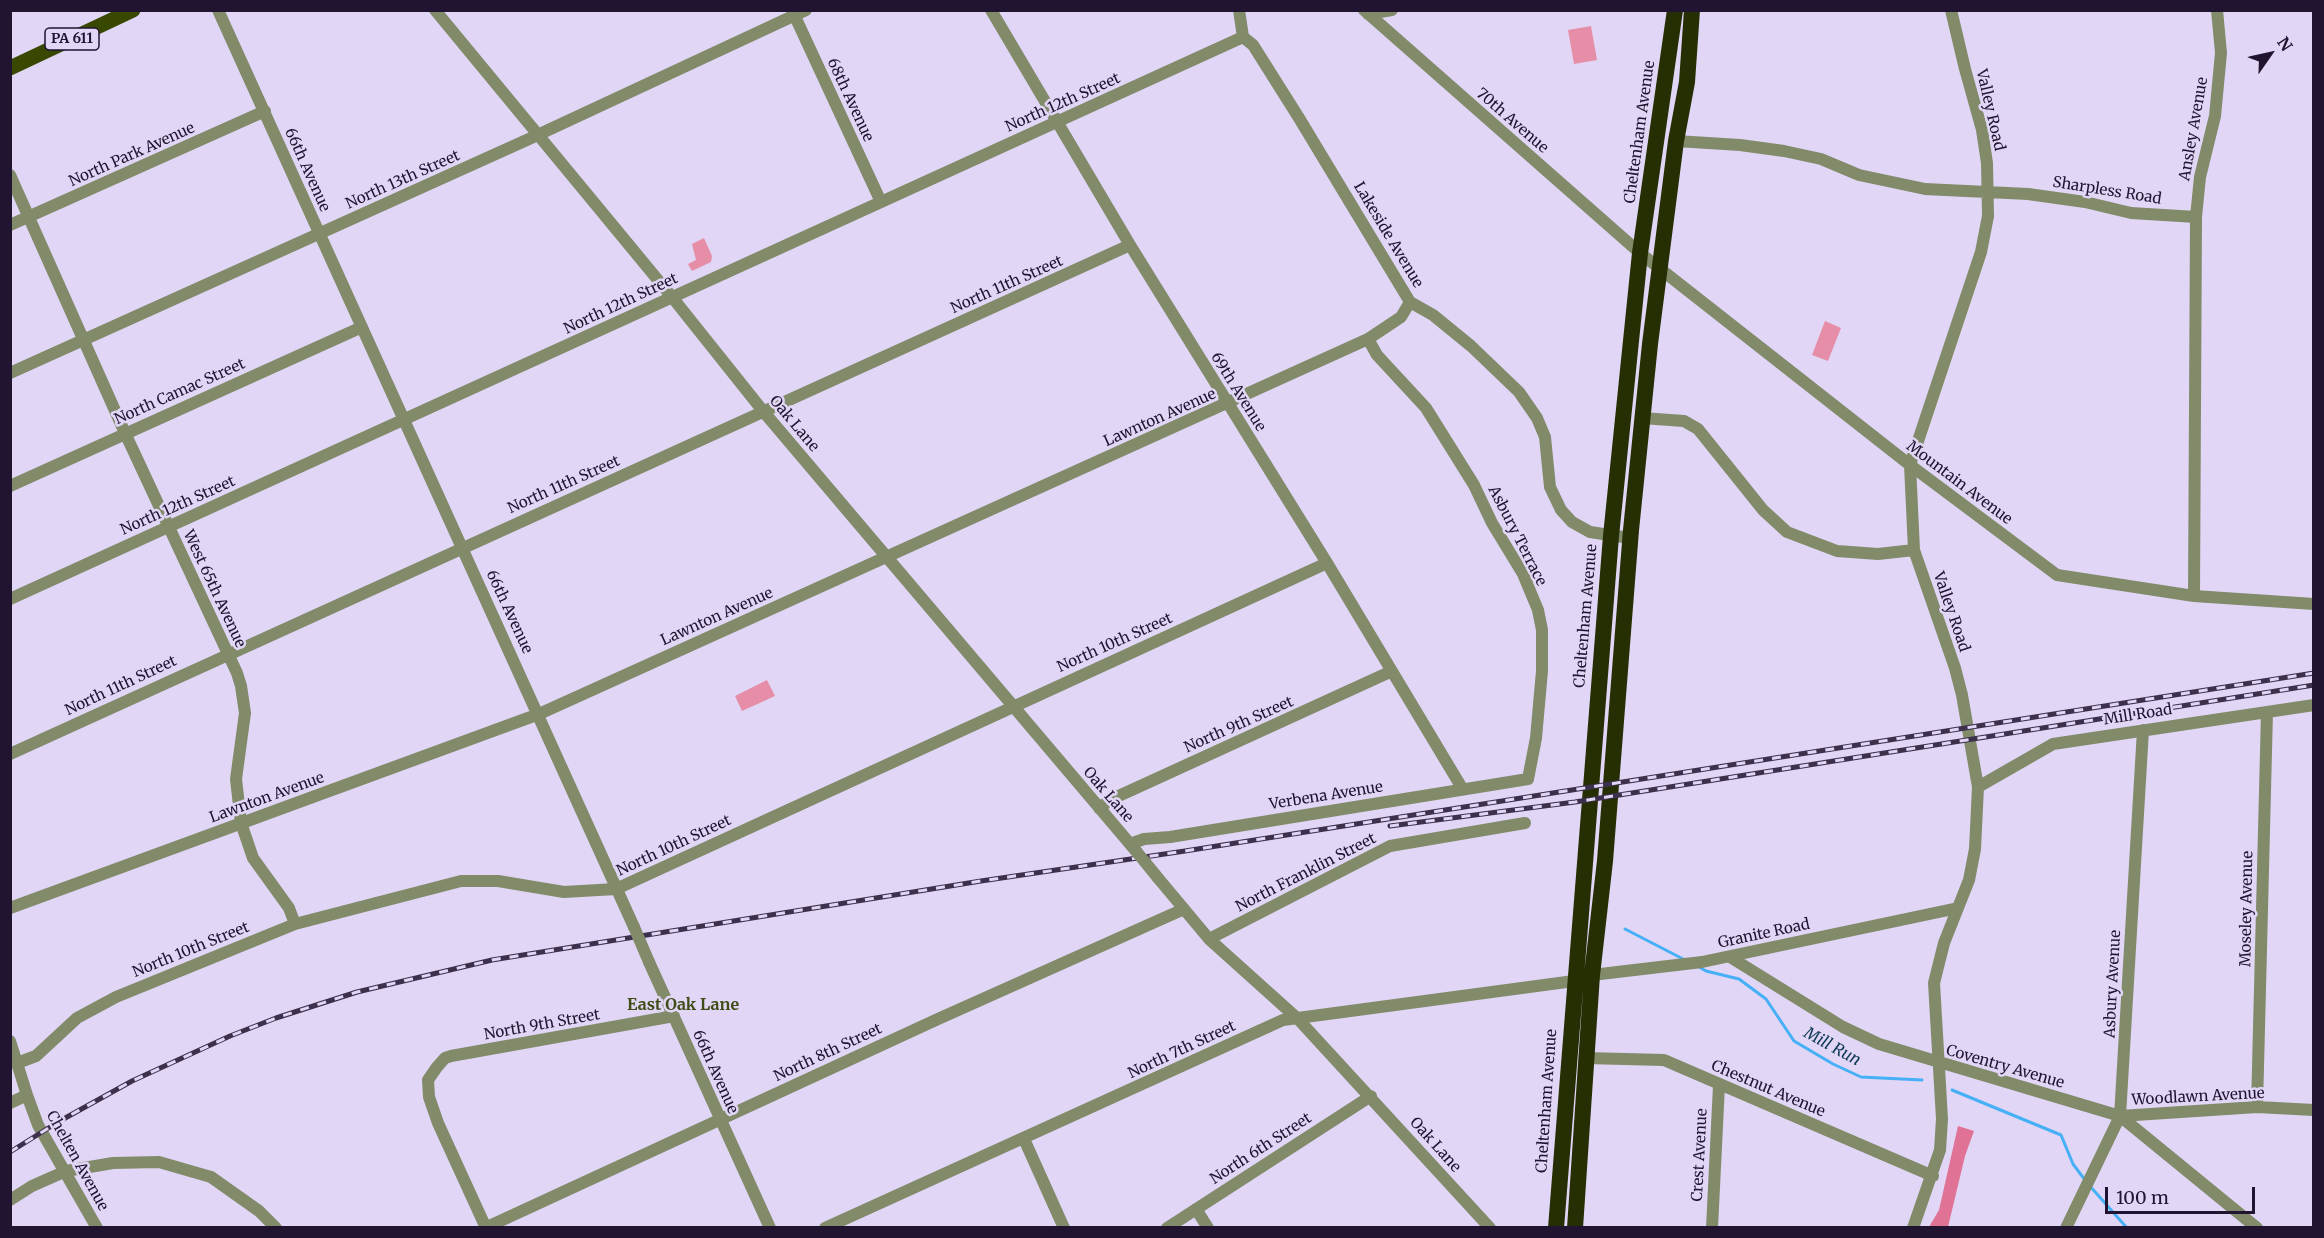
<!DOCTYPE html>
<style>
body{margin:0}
#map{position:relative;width:2324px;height:1238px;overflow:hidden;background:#e1d6f5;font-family:Merriweather,serif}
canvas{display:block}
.frame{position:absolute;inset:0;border:12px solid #201430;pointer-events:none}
.north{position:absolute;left:2240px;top:24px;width:60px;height:60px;-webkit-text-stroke:4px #e1d6f5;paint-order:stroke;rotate:56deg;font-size:16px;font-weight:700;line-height:24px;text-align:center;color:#201430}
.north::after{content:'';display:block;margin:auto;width:21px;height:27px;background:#201430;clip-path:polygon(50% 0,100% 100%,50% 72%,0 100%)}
.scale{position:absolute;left:2105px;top:1187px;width:150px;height:27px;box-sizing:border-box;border:3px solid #201430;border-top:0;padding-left:8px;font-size:18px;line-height:21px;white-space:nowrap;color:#201430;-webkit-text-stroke:4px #e1d6f5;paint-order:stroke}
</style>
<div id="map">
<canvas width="2324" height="1238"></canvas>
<div class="frame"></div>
<div class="north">N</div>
<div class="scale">100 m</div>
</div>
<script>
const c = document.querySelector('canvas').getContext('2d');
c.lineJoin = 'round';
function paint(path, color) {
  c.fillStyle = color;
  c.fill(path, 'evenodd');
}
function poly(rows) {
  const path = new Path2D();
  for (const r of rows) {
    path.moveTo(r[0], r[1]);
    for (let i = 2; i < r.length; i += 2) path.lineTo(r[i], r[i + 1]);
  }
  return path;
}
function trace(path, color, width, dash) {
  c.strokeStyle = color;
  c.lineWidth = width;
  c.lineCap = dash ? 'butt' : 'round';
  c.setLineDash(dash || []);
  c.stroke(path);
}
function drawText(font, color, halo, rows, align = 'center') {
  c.font = font + ' Merriweather,serif';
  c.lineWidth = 5;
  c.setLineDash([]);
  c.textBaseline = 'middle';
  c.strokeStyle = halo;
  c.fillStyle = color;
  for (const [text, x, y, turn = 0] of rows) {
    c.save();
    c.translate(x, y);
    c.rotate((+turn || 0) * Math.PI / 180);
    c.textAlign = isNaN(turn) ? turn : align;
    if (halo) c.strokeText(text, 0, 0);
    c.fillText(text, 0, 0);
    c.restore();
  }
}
paint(poly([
 [1591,26,1597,60,1574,64,1568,30],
 [704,238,712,256,711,262,692,271,688,264,696,260,692,244],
 [1825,321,1841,328,1828,361,1812,355],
 [767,680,775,696,742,711,735,696]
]), '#e68ea7');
paint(poly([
 [1958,1126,1974,1131,1965,1156,1948,1227,1929,1227,1939,1210]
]), '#e07295');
trace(poly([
 [1625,929,1685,960],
 [1699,967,1706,971,1739,979,1766,999,1794,1041,1833,1064,1861,1077,1922,1080],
 [1952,1090,2061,1135,2073,1164,2085,1180],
 [2089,1185,2127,1228]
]), '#46b0f6', 3);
trace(poly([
 [218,10,634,927],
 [435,10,672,297,763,411,1136,851],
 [792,10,881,202],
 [991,10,1130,245,1327,563,1462,788],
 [1239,10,1243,37,1253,45,1299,118,1410,302,1433,315,1471,346,1519,392,1537,418,1545,437,1550,487,1561,510,1572,522,1590,532,1630,538],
 [1364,10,1640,253,1910,465,2057,575,2194,596,2314,604],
 [1368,14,1392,10],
 [1676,141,1740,145,1784,151,1821,159,1859,175,1925,189,2028,194,2085,202,2131,213,2196,217],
 [10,175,125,433,237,673,241,686,245,713,236,779,241,823,253,858,289,908,295,924],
 [10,225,265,111],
 [10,373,529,139,806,10],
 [1642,418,1684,421,1698,429,1763,510,1787,532,1837,551,1878,554,1914,550],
 [10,486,362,327],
 [2194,596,2196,217,2200,177,2215,116,2221,53,2217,10],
 [10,599,1243,37],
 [10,754,1130,245],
 [1978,787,2053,744,2314,705],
 [1099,808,1112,799,1392,671],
 [1130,844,1144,839,1170,837,1528,779,1536,738,1542,671,1542,630,1538,610,1523,574,1492,523,1474,485,1426,408,1377,355,1368,339],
 [1158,878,1209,939,1298,1019,1490,1228],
 [10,908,539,714,1368,339,1401,317,1410,302],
 [1209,939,1390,846,1525,823],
 [1730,957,1843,1027,1879,1044,2120,1116,2257,1228],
 [649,962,770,1228],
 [10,1041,27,1095,38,1125,97,1228],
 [1585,1058,1664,1060,1933,1176],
 [17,1063,36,1056,77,1018,116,997,295,924,461,881,498,881,564,892,616,889,1327,563],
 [10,1103,27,1095],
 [2257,1107,2267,712],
 [2120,1116,2257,1107,2314,1110],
 [1024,1139,1064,1228],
 [10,1200,32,1186,66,1171,113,1163,159,1162,211,1177,259,1211,276,1228],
 [1196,1209,1208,1228],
 [485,1228,938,1019,1184,909],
 [486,1228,438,1123,429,1097,428,1080,437,1067,445,1058,451,1056,674,1016],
 [825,1228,1283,1020,1574,981,1592,975,1702,962,1958,908],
 [1167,1228,1371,1096],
 [1712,1228,1719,1085],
 [1913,1228,1940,1150,1942,1119,1934,983,1944,943,1969,880,1975,849,1978,787,1962,695,1955,668,1914,550,1910,465,1981,252,1988,216,1987,163,1982,130,1965,69,1951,10],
 [2066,1228,2120,1116,2143,730]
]), '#818b6a', 12);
trace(poly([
 [10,68,133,10]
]), '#394800', 15);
trace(poly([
 [1556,1228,1611,536,1640,253,1675,10],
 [1575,1228,1592,975,1605,861,1631,530,1650,344,1676,141,1687,82,1692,10]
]), '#252f03', 16);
const rail = poly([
 [1390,826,1575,802,2314,685],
 [10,1152,58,1122,132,1081,230,1036,276,1018,357,992,492,960,981,881,1185,851,2314,673]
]);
trace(rail, '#3c304c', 5);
trace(rail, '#e1d6f5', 3, [9]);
trace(poly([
 [1136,851,1158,878],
 [634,927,649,962]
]), '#818b6a', 12);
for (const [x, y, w] of [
 [72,39,54]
]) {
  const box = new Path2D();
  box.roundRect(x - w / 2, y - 11, w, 22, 4.5);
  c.fillStyle = '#e1d6f5';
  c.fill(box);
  trace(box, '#201430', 1.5);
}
drawText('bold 14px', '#201430', null, [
 ["PA 611",72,39]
]);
drawText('15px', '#201430', '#e1d6f5', [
 ["68th Avenue",850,100,65],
 ["North 12th Street",1063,103,-24],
 ["Valley Road",1990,110,77],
 ["70th Avenue",1512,121,41],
 ["Ansley Avenue",2194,129,-80],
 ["Cheltenham Avenue",1640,132,-82],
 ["North Park Avenue",132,155,-24],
 ["66th Avenue",307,170,66],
 ["North 13th Street",403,180,-24],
 ["Sharpless Road",2107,191,9],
 ["Lakeside Avenue",1388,235,59],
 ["North 11th Street",1007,285,-24],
 ["North 12th Street",621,304,-25],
 ["North Camac Street",180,392,-24],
 ["69th Avenue",1238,392,58],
 ["Lawnton Avenue",1160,418,-24],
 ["Oak Lane",794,424,50],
 ["Mountain Avenue",1959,483,37],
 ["North 11th Street",564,485,-24],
 ["North 12th Street",178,506,-24],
 ["Asbury Terrace",1517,536,63],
 ["West 65th Avenue",214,589,65],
 ["66th Avenue",509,612,65],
 ["Valley Road",1951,612,71],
 ["Cheltenham Avenue",1586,616,-85],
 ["Lawnton Avenue",717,617,-24],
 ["North 10th Street",1115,643,-24],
 ["North 11th Street",121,686,-25],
 ["Mill Road",2138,715,-9],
 ["North 9th Street",1239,725,-24],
 ["Oak Lane",1108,795,49],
 ["Verbena Avenue",1326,796,-9],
 ["Lawnton Avenue",267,798,-20],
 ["North 10th Street",674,846,-25],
 ["North Franklin Street",1306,873,-27],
 ["Moseley Avenue",2247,909,-89],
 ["Granite Road",1764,934,-12],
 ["North 10th Street",191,950,-22],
 ["Asbury Avenue",2113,984,-87],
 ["North 9th Street",542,1025,-10],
 ["North 7th Street",1182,1050,-25],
 ["North 8th Street",828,1053,-25],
 ["Coventry Avenue",2005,1067,16],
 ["66th Avenue",715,1072,66],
 ["Chestnut Avenue",1768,1089,23],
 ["Woodlawn Avenue",2198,1097,-3],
 ["Cheltenham Avenue",1547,1101,-86],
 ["Oak Lane",1435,1145,48],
 ["North 6th Street",1261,1149,-33],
 ["Crest Avenue",1700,1155,-87],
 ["Chelten Avenue",77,1161,61]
]);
drawText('bold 16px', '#3f4c15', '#e1d6f5', [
 ["East Oak Lane",683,1005]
]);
drawText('italic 16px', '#0c3854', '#e1d6f5', [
 ["Mill Run",1832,1047,29]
]);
</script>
